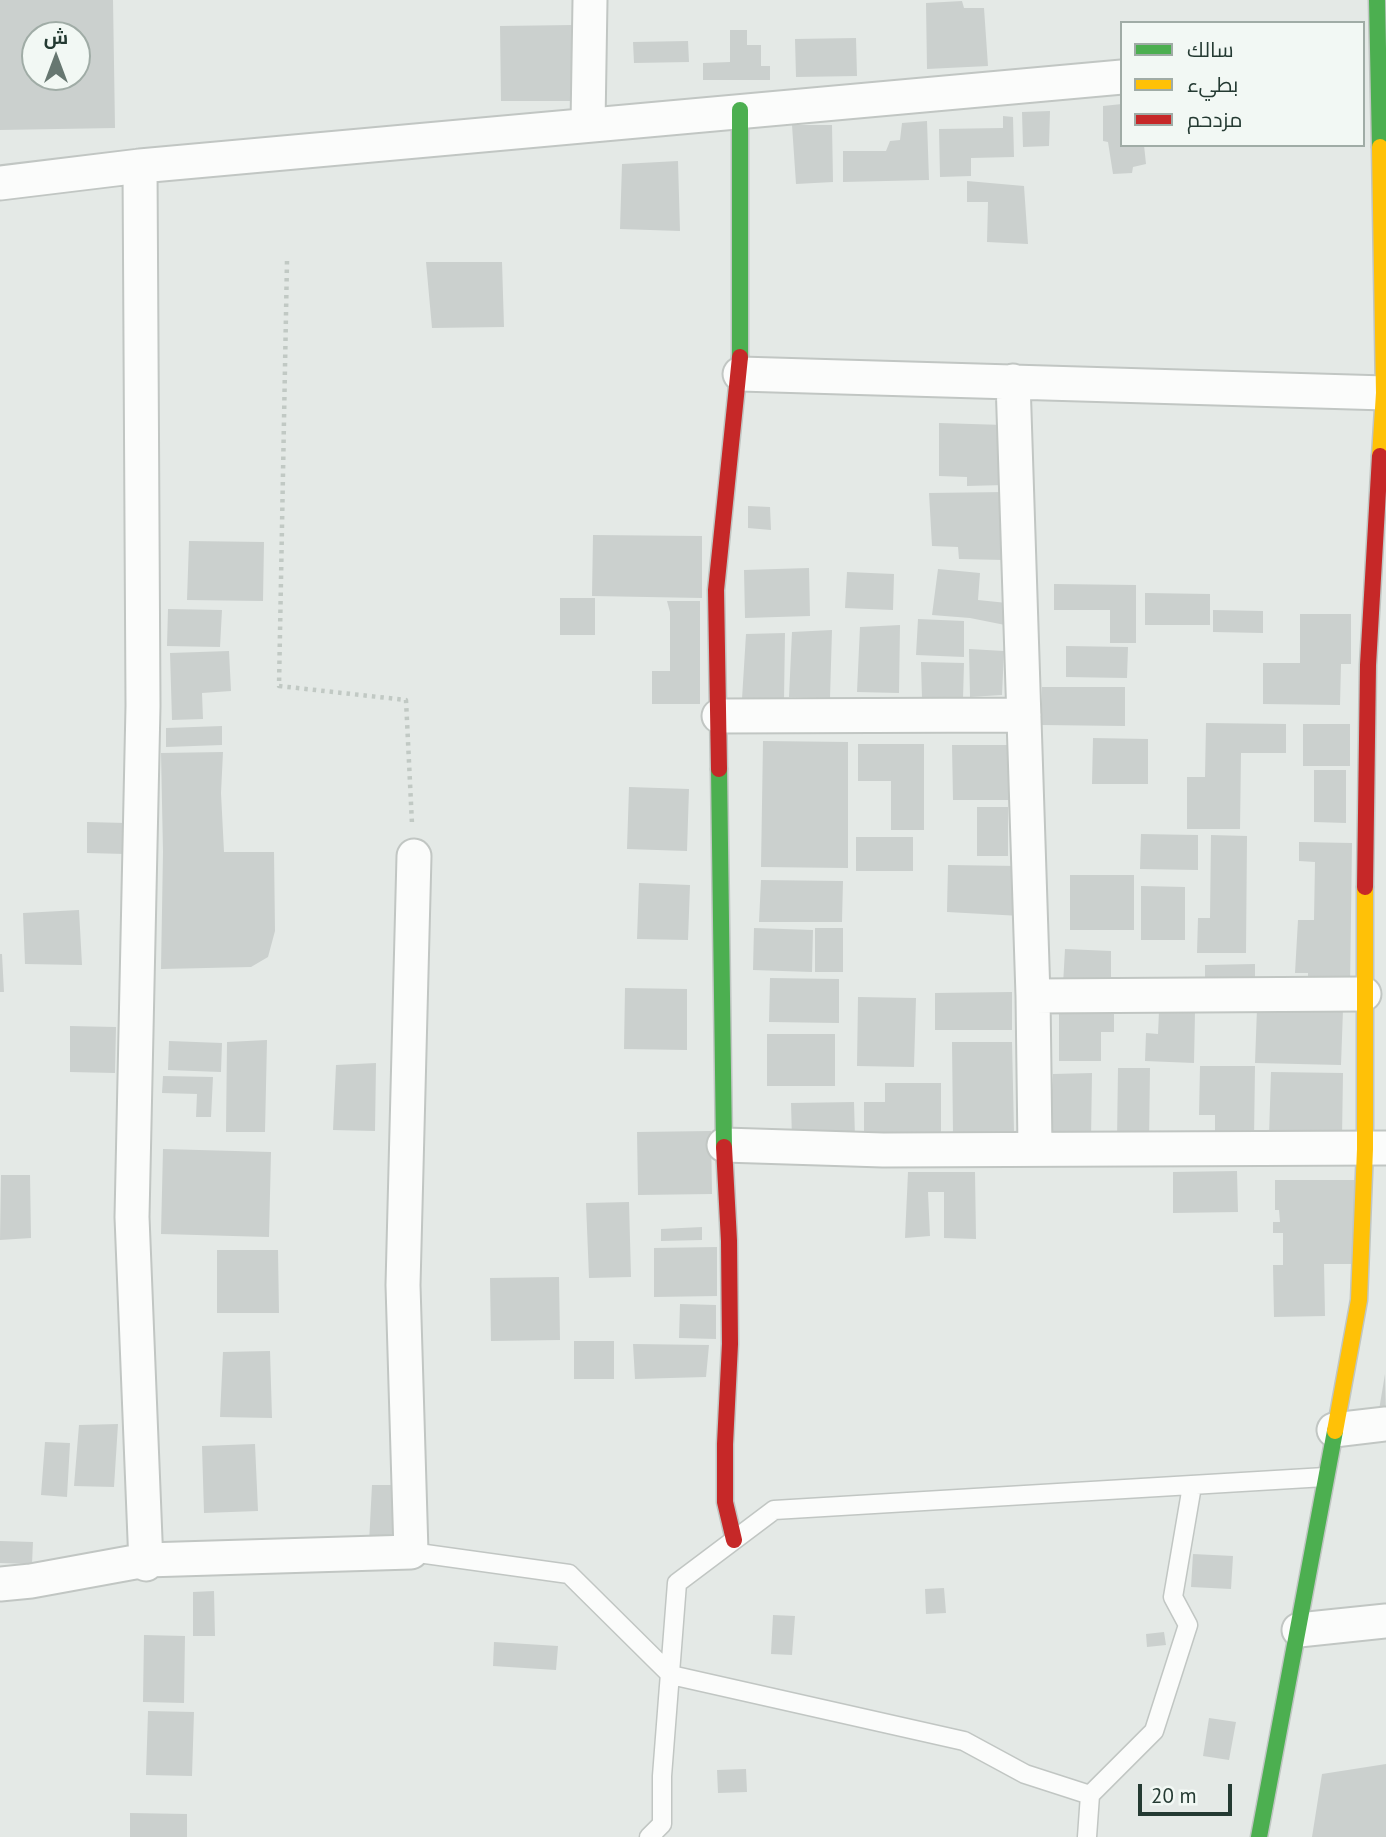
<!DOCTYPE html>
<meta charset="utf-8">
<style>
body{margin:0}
#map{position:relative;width:1386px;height:1837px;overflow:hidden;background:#e4e9e6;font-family:"PT Sans",Cairo,sans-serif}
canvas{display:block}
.legend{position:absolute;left:1120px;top:21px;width:245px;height:126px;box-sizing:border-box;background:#f2f8f4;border:2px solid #a0aca6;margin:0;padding:9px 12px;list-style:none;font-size:21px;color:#243a32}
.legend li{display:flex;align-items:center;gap:14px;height:35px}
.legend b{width:35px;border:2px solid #a0aca6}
.north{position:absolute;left:21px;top:21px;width:70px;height:70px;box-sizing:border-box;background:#f2f8f4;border:2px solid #a0aca6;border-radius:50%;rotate:0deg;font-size:19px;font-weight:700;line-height:28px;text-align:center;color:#243a32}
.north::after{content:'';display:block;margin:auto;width:24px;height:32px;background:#677771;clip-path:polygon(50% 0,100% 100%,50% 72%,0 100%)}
.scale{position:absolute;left:1138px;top:1784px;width:94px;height:32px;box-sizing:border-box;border:4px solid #243a32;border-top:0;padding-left:9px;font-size:21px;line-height:24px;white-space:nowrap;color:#243a32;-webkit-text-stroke:5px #f2f8f4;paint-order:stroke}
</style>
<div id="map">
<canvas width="1386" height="1837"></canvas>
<ul class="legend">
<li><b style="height:9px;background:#4caf50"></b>سالك</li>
<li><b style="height:9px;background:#ffc107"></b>بطيء</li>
<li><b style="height:9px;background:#c62828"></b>مزدحم</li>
</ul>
<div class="north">ش</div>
<div class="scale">20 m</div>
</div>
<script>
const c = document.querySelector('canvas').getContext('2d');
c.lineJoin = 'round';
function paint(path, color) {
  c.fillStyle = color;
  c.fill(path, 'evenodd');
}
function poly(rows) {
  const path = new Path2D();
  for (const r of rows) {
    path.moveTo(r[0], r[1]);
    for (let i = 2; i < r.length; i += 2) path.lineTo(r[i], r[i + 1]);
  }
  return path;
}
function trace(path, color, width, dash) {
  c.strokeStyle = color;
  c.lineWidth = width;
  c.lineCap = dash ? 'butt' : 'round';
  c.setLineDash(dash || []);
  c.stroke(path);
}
paint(poly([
 [0,0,113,0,115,128,0,130],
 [35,35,77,35,77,77,35,77],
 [962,1,964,8,984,8,988,66,927,69,926,3],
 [573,25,574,101,501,101,500,26],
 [730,30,747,30,747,45,761,45,761,66,770,66,770,80,703,80,703,63,730,62],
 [856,38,857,76,796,77,795,39],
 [688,41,689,62,634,63,633,42],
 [1122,104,1122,145,1144,145,1146,164,1133,167,1132,173,1113,174,1108,142,1103,141,1103,106],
 [1050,111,1049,146,1023,147,1022,112],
 [1003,116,1013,117,1014,157,971,158,971,176,940,177,939,129,1003,128],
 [927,121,929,180,843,182,843,151,886,151,890,141,900,140,902,123],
 [792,125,832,125,833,182,796,184],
 [678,161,680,231,620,229,622,164],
 [967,181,1024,186,1028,244,987,242,988,202,967,202],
 [426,262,502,262,504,327,432,328],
 [939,423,1004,425,1004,485,967,486,967,477,939,476],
 [1005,492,1004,560,959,559,958,547,932,546,929,493],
 [748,506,770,507,771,530,748,528],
 [593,535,702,536,702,598,592,596],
 [189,541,264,542,263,601,187,600],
 [809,568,810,616,745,618,744,570],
 [938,569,980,573,978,600,1007,603,1005,625,970,618,932,615],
 [847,572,894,574,893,610,845,608],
 [1054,584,1136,585,1136,643,1110,643,1110,610,1054,610],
 [1145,593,1210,594,1210,625,1145,625],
 [560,598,595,598,595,635,560,635],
 [667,601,700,601,700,704,652,704,652,671,670,671,670,612],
 [168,609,222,610,220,647,167,646],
 [1213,610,1263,611,1263,633,1213,632],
 [1300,614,1351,614,1351,664,1341,664,1340,705,1263,704,1263,663,1300,663],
 [918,619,964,621,964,657,916,655],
 [900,625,899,693,857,692,860,627],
 [832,630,830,698,789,697,792,632],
 [785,633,784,700,742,699,746,634],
 [1066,646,1128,647,1127,678,1066,677],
 [969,649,1004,651,1002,695,970,697],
 [229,651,231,691,202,693,203,719,172,720,170,653],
 [921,662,964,663,963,699,922,698],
 [1042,687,1125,687,1125,726,1042,725],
 [1206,723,1286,724,1286,753,1241,753,1240,829,1187,829,1187,777,1205,777],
 [1303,724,1350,724,1350,766,1303,766],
 [222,726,222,745,166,747,166,728],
 [1093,738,1148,739,1148,784,1092,784],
 [763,741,848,742,848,868,761,867],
 [858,744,924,744,924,830,891,830,891,781,858,781],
 [952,745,1008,745,1009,800,953,800],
 [223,752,221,793,224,852,274,852,275,931,268,957,251,967,161,969,163,852,161,753],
 [1314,770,1346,770,1346,823,1314,822],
 [629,787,689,789,687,851,627,849],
 [977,807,1008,807,1008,856,977,856],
 [87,822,126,823,125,854,87,853],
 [1141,834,1198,835,1198,870,1140,869],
 [1211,835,1247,836,1246,953,1197,953,1198,918,1210,918],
 [856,837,913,837,913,871,856,871],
 [1299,842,1352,843,1350,988,1308,988,1308,973,1295,973,1298,920,1314,920,1315,862,1299,861],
 [948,865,1018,866,1021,916,947,912],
 [1070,875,1134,875,1134,930,1070,930],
 [761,880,843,881,842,922,759,922],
 [639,883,690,885,688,940,637,939],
 [1141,886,1185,887,1185,940,1141,940],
 [79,910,82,965,25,964,23,913],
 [754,928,813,930,812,972,753,970],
 [815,928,843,928,843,972,815,972],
 [1065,949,1111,951,1111,987,1063,985],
 [0,954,2,954,4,992,0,992],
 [1255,964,1255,988,1205,988,1205,965],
 [770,978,839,979,839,1023,769,1022],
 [625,988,687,989,687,1050,624,1049],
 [1012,992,1012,1030,935,1030,935,993],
 [858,997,916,998,914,1067,857,1066],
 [1257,1008,1343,1010,1341,1065,1255,1063],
 [1059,1010,1114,1011,1114,1032,1101,1032,1101,1061,1059,1061],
 [1159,1011,1195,1012,1194,1063,1145,1061,1146,1033,1158,1034],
 [70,1026,116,1027,115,1073,70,1072],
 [767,1034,835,1034,835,1086,767,1086],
 [267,1040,265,1132,226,1132,227,1042],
 [169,1041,222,1043,221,1072,168,1070],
 [952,1042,1012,1042,1014,1132,953,1134],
 [376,1063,375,1131,333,1130,336,1065],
 [1200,1066,1255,1066,1254,1140,1215,1140,1215,1115,1199,1115],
 [1118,1068,1150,1068,1149,1143,1117,1142],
 [1271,1072,1343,1073,1342,1137,1269,1136],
 [1092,1073,1091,1140,1049,1139,1053,1074],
 [163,1076,213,1077,211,1117,196,1117,197,1094,162,1093],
 [885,1083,941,1083,941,1136,864,1136,864,1102,885,1102],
 [854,1102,855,1138,792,1139,791,1103],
 [711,1131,712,1194,638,1195,637,1132],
 [163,1149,271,1152,269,1237,161,1234],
 [1237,1171,1238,1212,1173,1213,1173,1172],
 [908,1172,975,1172,976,1239,944,1238,944,1192,928,1192,930,1236,905,1238],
 [1,1175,30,1175,31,1238,0,1240],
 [1275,1180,1356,1180,1356,1264,1324,1264,1325,1316,1274,1317,1273,1265,1283,1265,1283,1233,1273,1233,1273,1222,1280,1222,1279,1210,1275,1210],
 [629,1202,631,1277,589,1278,586,1203],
 [702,1227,702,1240,661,1241,661,1229],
 [717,1247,717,1296,654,1297,654,1248],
 [217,1250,278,1250,279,1313,217,1313],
 [559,1277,560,1340,491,1341,490,1278],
 [680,1304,716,1305,716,1339,679,1338],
 [574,1341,614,1341,614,1379,574,1379],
 [633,1344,709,1345,706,1377,635,1379],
 [270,1351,272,1418,220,1417,223,1352],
 [1385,1374,1386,1416,1378,1416],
 [118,1424,114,1487,74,1486,79,1425],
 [45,1442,70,1443,67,1497,41,1495],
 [255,1444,258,1511,204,1513,202,1446],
 [372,1485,400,1485,401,1542,369,1543],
 [0,1541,33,1542,32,1564,0,1563],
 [1193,1554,1233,1556,1231,1589,1191,1587],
 [944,1588,946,1613,926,1614,925,1589],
 [214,1591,215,1636,193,1636,193,1592],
 [773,1615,795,1616,792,1655,771,1654],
 [1164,1632,1166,1645,1147,1647,1146,1634],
 [144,1635,185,1636,184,1703,143,1702],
 [494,1642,558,1646,556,1670,493,1666],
 [148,1711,194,1712,192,1776,146,1775],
 [1209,1718,1236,1722,1229,1760,1203,1756],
 [1386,1764,1386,1837,1312,1837,1322,1774],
 [746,1769,747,1792,718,1793,717,1770],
 [130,1813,187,1814,187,1837,130,1837]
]), '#cbd0ce');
const lane = poly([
 [411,1552,569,1574,671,1675,964,1741,1025,1774,1090,1795,1087,1837],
 [1090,1795,1154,1731,1188,1625,1173,1597,1192,1486],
 [649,1837,662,1824,662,1776,677,1583,774,1510,1325,1477]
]);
const street = poly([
 [588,124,590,0],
 [140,166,143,706,132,1217,146,1564],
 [0,183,140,166,1122,77],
 [740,374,1386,393],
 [1013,381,1033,996,1035,1148],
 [719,716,1024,715],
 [1033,996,1364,994],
 [724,1145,883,1150,1386,1148],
 [1334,1430,1386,1424],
 [0,1584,31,1581,146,1560,411,1552,403,1285,414,856],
 [1299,1630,1386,1621]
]);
const fast = poly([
 [1377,0,1380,147],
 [740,110,740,357],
 [719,769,724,1147],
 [1259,1837,1335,1431]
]);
const slow = poly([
 [1380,147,1384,393,1380,456],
 [1335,1431,1359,1300,1365,1149,1365,887]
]);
const jam = poly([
 [719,769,716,590,740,357],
 [1365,887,1368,665,1380,456],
 [724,1147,729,1241,730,1344,725,1444,725,1502,734,1540]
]);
trace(lane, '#c1c6c3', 21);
trace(street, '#c1c6c3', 37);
trace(fast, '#c0c6c3', 19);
trace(slow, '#c0c6c3', 19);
trace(jam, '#c0c6c3', 19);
trace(poly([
 [287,261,279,686,406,700,412,824]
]), '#c1c9c4', 4.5, [3.5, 5]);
trace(lane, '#fbfcfb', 18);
trace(street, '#fbfcfb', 33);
trace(fast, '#4caf50', 16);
trace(slow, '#ffc107', 16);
trace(jam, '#c62828', 16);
</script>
